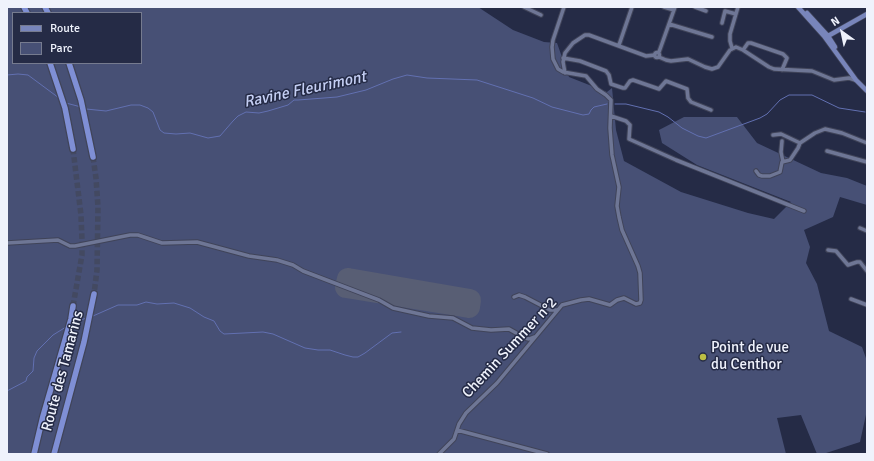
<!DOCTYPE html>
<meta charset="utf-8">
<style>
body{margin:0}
#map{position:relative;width:874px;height:461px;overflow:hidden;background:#252b46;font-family:Signika,sans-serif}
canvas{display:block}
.frame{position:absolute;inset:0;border:8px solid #eff2fc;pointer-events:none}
.legend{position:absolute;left:12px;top:12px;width:130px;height:52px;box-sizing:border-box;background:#252b46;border:1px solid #767b8f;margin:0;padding:5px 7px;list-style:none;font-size:12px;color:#eff2fc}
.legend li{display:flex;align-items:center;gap:8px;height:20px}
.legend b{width:20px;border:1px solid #767b8f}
.north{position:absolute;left:822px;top:12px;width:40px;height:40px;-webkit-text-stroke:3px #252b46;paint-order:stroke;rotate:327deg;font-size:11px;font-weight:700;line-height:16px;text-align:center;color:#eff2fc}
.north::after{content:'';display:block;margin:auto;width:14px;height:18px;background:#eff2fc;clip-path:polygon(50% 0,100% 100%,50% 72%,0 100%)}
</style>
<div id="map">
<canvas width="874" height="461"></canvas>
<div class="frame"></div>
<ul class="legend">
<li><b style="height:5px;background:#7885bb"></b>Route</li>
<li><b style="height:11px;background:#475075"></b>Parc</li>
</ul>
<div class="north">N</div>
</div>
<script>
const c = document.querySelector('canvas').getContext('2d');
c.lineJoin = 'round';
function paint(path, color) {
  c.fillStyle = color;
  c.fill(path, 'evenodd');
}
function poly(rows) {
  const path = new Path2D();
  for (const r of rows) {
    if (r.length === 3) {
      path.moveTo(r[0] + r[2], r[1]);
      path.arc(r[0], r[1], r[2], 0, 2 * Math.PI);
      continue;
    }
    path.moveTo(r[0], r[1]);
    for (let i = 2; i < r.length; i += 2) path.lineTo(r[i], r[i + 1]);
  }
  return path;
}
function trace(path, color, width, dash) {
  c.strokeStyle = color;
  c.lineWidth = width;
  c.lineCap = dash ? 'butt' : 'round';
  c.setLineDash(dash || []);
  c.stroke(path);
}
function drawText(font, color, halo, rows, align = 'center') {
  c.font = font + ' Signika,sans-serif';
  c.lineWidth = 3;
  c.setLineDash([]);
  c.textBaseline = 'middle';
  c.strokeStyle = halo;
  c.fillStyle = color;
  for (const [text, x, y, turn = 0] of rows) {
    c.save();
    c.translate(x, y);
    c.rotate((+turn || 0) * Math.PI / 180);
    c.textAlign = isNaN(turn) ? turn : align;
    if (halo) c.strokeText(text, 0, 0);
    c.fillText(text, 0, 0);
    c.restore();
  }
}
paint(poly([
 [7,7,478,7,513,30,544,42,557,43,569,77,607,92,612,88,616,130,624,161,681,192,748,213,774,219,791,202,697,165,662,143,659,130,684,117,737,117,757,143,821,173,847,178,867,186,867,205,840,197,833,217,804,230,810,247,806,263,817,284,829,331,862,347,867,361,867,410,860,442,823,454,817,454,801,415,777,418,786,454,7,454],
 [13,13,141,13,141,63,13,63]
]), '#475075');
trace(poly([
 [7,75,18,74,28,75,59,98],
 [66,103,81,107],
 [615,104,626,104,659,112,668,117,682,128,698,136,706,138,760,118,767,114,780,100,789,95,812,95,839,108,865,112],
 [86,109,106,111,131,105,140,105,148,108,153,112,160,130,164,133,176,134,190,133,208,138,220,136,233,121,238,116,246,112,259,113,268,111,288,105,294,100,298,100,337,97,366,90,393,79,407,75,427,78,477,80,533,98,552,107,583,115,589,114,591,110,594,107,607,104],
 [93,316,118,305,137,305,146,302,157,304,174,303,190,308,204,317,214,321,220,331,224,334,263,332,273,334,305,348,318,350,330,350,345,355,353,357,358,357,365,353,392,333,401,332],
 [72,324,86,318],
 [7,391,26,381,27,377,33,371,34,358,37,351,53,335,66,327]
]), '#6270b1', 1);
trace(poly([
 [348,279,470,300,469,307,346,287,348,279]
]), '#585e74', 22);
trace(poly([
 [93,157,96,178,98,207,97,270,94,294],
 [73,306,82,255,82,240,81,215,73,149]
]), '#434961', 5.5, [5.5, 3]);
const minor = poly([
 [524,7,541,15],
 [664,7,674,10],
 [695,7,706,11],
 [722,23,725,11,736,14],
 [669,24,712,37],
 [619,45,632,7],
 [732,48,730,41,730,34,738,7],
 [743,50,748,43,751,43,783,54,787,58,782,70],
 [659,52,675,7],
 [657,55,2.5],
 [659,57,666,60,671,61,688,59,705,67,712,69,718,67,730,50,736,47,743,50,769,67,774,69,812,71,834,80,849,78,855,80],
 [563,58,580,61,606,71,609,75,611,84,623,88,625,88,630,81,633,80,659,89,666,81,687,89,688,98,691,102,711,110],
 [565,73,563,62,565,53,573,43,585,35,589,35,646,56,655,55],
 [611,116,626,121,630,125,629,139,676,160,804,211],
 [773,135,781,134,800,143,815,133,825,129,842,133,867,143],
 [782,141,781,152,783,162],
 [827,151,867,162],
 [756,171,759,175,762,176,770,176,780,172,782,162,790,160,798,148,800,143],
 [860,228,867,231],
 [7,243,58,240,70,246,75,246,130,235,138,235,162,243,197,242,249,256,277,260,293,265,303,271,379,300,393,308,429,316,453,318,472,328,491,330,509,329,525,338,529,339,534,337],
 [828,250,836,251,848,265,857,262,860,262,867,271],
 [514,297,519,295,525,297,550,310,557,310],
 [851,299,867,305],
 [457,430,547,454],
 [439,454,454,439,459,424,466,413,497,383,562,305,581,300,589,299,610,305,617,300,624,298,636,304,640,303,641,300,640,273,638,266,622,230,619,217,617,206,619,187,612,155,610,128,611,100,606,95,597,89,586,76,563,72,558,69,553,59,552,47,553,40,564,7]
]);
const major = poly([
 [798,7,824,36,856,80,867,91],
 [807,13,828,36,835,47],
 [823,32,825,35,828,36,867,14]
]);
const highway = poly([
 [24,7,27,13],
 [45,7,48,13],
 [50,63,65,108,73,149],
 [69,63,81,100,93,157],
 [34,454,43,416,71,319,73,306],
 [54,454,84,342,94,294]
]);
trace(minor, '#404459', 5.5);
trace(major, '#404459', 6);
trace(highway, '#404459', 8);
trace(minor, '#6e7695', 3.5);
trace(major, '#7885bb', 4.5);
trace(highway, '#7f8fd5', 5.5);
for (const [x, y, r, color] of [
 [703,357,4,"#bcbf44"]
]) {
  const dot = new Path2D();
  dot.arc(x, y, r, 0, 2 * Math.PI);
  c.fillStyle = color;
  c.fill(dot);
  trace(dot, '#252b46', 1.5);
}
drawText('15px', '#eff2fc', '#252b46', [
 ["Chemin Summer n°2",510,348,-47],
 ["Route des Tamarins",63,371,-75]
]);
drawText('15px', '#eff2fc', '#252b46', [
 ["Point de vue",711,348],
 ["du Centhor",711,365]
], 'left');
drawText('italic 16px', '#c5cff4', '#252b46', [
 ["Ravine Fleurimont",305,90,-12]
]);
</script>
